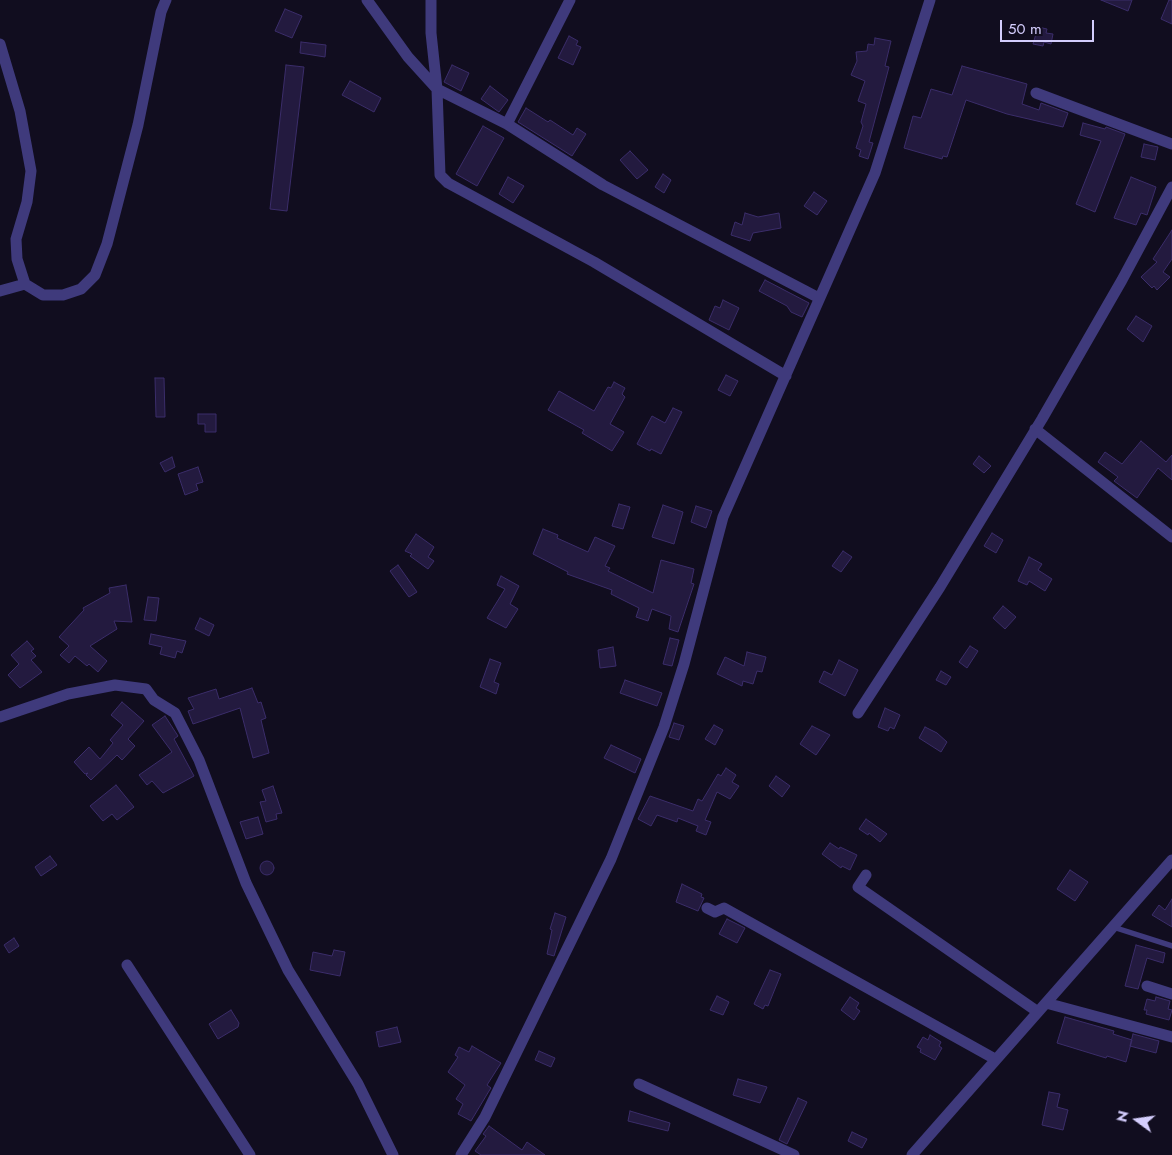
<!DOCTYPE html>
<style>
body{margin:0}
#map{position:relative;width:1172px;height:1155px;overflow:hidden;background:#110d1f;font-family:Jost,sans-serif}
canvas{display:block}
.north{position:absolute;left:1112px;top:1095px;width:50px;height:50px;-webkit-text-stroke:4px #110d1f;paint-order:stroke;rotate:284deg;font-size:14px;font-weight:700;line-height:20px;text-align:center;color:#d4cdfd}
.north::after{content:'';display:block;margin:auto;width:18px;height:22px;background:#d4cdfd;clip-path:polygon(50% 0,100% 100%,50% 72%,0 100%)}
.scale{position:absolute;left:1000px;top:20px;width:94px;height:22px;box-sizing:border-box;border:2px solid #d4cdfd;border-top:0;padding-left:6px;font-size:15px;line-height:18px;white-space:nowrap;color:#d4cdfd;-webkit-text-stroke:4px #110d1f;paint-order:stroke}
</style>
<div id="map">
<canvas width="1172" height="1155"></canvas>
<div class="north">N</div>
<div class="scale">50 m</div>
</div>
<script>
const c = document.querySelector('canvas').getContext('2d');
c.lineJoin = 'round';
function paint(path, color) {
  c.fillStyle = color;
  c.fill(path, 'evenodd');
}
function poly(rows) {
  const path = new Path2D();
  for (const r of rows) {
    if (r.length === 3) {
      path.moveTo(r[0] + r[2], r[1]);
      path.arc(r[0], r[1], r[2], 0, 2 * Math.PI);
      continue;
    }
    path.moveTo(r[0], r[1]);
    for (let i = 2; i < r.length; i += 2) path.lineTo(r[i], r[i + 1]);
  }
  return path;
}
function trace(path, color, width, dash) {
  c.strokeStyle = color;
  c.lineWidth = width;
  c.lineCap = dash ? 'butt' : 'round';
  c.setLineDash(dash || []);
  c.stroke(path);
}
const building = poly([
 [1101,0,1132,0,1128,11,1101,0],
 [1169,0,1172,0,1172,24,1161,19,1169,0],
 [285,9,302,16,292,38,275,31,285,9],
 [1038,27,1047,29,1046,33,1053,34,1051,44,1044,42,1043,46,1033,44,1038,27],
 [569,36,578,41,576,45,581,47,573,65,558,58,569,36],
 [875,38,891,41,885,66,889,67,869,142,873,143,868,159,859,156,861,150,856,148,863,126,861,122,866,104,858,101,865,81,851,75,857,61,856,52,867,51,868,44,874,45,875,38],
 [301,42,326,45,325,57,300,53,301,42],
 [286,65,304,67,287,211,270,209,286,65],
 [452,65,469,73,461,91,444,82,452,65],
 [962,66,1027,84,1022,104,1039,110,1041,103,1068,113,1063,127,1007,114,966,100,947,157,943,156,942,159,904,148,913,116,921,118,931,89,952,95,962,66],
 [350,81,381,98,374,112,342,95,350,81],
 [490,86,508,100,499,112,481,99,490,86],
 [526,108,548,122,550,120,573,135,577,128,586,134,572,156,518,122,526,108],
 [1083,123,1105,129,1106,127,1125,134,1095,212,1076,204,1101,141,1080,135,1083,123],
 [483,126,504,138,477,186,456,174,483,126],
 [1144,144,1158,147,1155,160,1141,157,1144,144],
 [630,151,648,170,637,179,620,160,630,151],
 [663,174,671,180,664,193,655,187,663,174],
 [508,177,524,186,513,203,499,194,508,177],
 [1131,177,1156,187,1147,215,1141,213,1136,225,1114,218,1131,177],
 [814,192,827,201,817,215,804,206,814,192],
 [745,213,758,217,779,213,781,228,753,233,750,241,731,235,735,222,742,225,745,213],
 [1172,230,1172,259,1163,272,1170,277,1157,290,1154,286,1152,288,1141,277,1157,262,1153,259,1172,230],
 [765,280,809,303,802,317,791,312,787,306,759,291,765,280],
 [723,300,739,308,729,330,709,320,715,306,720,308,723,300],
 [1136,316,1152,326,1143,342,1127,329,1136,316],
 [726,375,738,381,730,396,718,390,726,375],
 [155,378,164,378,165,417,156,417,155,378],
 [614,382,625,388,622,394,625,397,610,424,624,432,612,451,582,433,584,430,548,410,559,391,594,411,608,387,611,388,614,382],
 [673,408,682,412,661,454,651,449,650,451,637,444,652,416,665,423,673,408],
 [198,414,216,414,216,432,205,432,205,424,198,424,198,414],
 [1141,441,1166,462,1172,455,1172,480,1158,468,1137,498,1114,481,1118,477,1098,462,1105,452,1122,464,1141,441],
 [979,456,991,466,984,473,973,464,979,456],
 [172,457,175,467,165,472,160,463,172,457],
 [198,467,203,482,196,484,198,490,185,495,178,474,198,467],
 [619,504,630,507,623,529,612,526,619,504],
 [663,505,683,512,674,544,652,537,663,505],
 [696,506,712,511,706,528,691,522,696,506],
 [543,529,558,535,557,538,588,552,595,537,615,546,605,566,610,568,608,571,653,593,661,560,694,569,691,583,694,584,678,632,669,629,671,616,652,609,648,621,636,617,639,608,611,594,612,590,567,574,568,572,533,554,543,529],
 [992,533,1003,540,996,553,984,546,992,533],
 [416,534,434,547,428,557,434,561,428,569,410,556,412,554,405,551,416,534],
 [843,551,852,557,841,572,832,566,843,551],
 [1029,557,1042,564,1038,570,1052,579,1045,591,1029,581,1027,585,1018,581,1029,557],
 [398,565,417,592,409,597,390,571,398,565],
 [501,576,519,586,510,604,518,609,506,628,487,618,505,589,497,585,501,576],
 [126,585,132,622,114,621,117,629,90,646,107,661,98,672,89,664,87,666,75,656,69,663,60,655,69,646,59,637,84,610,83,608,110,593,109,588,126,585],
 [148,597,159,598,156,621,144,620,148,597],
 [1003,606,1016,617,1005,629,993,618,1003,606],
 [200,618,214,625,209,636,195,629,200,618],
 [151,634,186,641,182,653,177,651,175,658,160,654,162,647,149,644,151,634],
 [670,638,679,640,672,666,663,664,670,638],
 [27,641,34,649,31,651,36,656,31,660,42,672,20,688,8,675,19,664,11,655,27,641],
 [970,646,978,651,967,668,959,662,970,646],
 [613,647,616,666,600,668,598,650,613,647],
 [747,652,766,657,762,672,757,671,753,684,743,681,742,686,717,674,725,657,744,666,747,652],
 [490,659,501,663,494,682,499,684,496,694,480,687,490,659],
 [839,660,858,670,845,696,819,682,824,671,832,675,839,660],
 [941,671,951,677,946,685,936,680,941,671],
 [625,680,662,693,657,706,620,693,625,680],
 [252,688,258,703,261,702,266,718,261,720,269,753,253,758,240,708,193,724,188,711,194,709,188,698,216,689,219,699,252,688],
 [122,702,144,721,128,739,135,746,122,760,117,755,91,780,86,775,88,773,85,774,74,762,89,747,100,759,113,743,110,740,123,725,111,715,122,702],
 [885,708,900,715,894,729,890,727,888,731,878,727,885,708],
 [165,716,178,736,174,739,194,776,163,793,152,781,147,785,139,775,172,752,152,725,165,716],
 [674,723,684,726,679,740,669,737,674,723],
 [714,725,723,730,715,745,705,739,714,725],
 [812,726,830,735,816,755,800,744,812,726],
 [925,727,937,733,947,742,941,752,919,738,925,727],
 [611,745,641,759,635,773,604,758,611,745],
 [726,768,736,775,732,782,739,786,730,799,717,792,705,820,711,822,706,835,696,831,698,826,678,818,677,822,657,815,651,826,638,819,650,796,693,811,698,799,702,801,718,774,721,776,726,768],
 [776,776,790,786,782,797,769,786,776,776],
 [116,785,134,807,117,820,112,814,103,821,90,806,116,785],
 [273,786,282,813,276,814,277,819,266,822,260,802,266,801,262,790,273,786],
 [258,817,263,834,246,839,240,822,258,817],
 [866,819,887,834,880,842,869,833,868,835,859,829,866,819],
 [830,843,839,849,840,847,857,855,850,870,842,866,841,868,822,854,830,843],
 [50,856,57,865,41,876,35,867,50,856],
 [267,868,7],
 [1070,870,1088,882,1075,901,1057,889,1070,870],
 [682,884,702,894,701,897,704,898,698,911,676,902,682,884],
 [1172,899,1172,927,1152,915,1159,905,1165,910,1172,899],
 [555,913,566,917,554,956,547,954,552,930,550,929,555,913],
 [727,919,745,928,737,943,719,934,727,919],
 [14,938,19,946,9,953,4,945,14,938],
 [1136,945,1165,953,1163,963,1147,958,1138,989,1125,986,1136,945],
 [334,950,345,952,340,976,310,970,313,952,332,956,334,950],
 [770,970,781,974,768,1006,765,1005,763,1009,754,1004,770,970],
 [717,996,729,1002,723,1015,710,1010,717,996],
 [850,997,859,1003,856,1008,860,1011,854,1020,841,1010,850,997],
 [1156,997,1170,1001,1168,1009,1172,1010,1169,1020,1146,1014,1147,1010,1144,1010,1147,999,1155,1001,1156,997],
 [231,1010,239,1023,238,1027,218,1039,209,1024,231,1010],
 [1065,1017,1114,1031,1113,1034,1132,1040,1126,1062,1107,1056,1106,1058,1057,1043,1065,1017],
 [397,1027,401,1042,379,1047,376,1032,397,1027],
 [1133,1034,1159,1041,1156,1053,1130,1046,1133,1034],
 [930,1035,941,1042,939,1046,942,1048,935,1060,920,1052,921,1049,917,1047,923,1037,928,1040,930,1035],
 [472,1046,501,1063,487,1085,491,1088,489,1091,471,1121,458,1114,463,1104,456,1099,465,1085,448,1072,458,1057,455,1055,459,1047,469,1052,472,1046],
 [539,1051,555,1058,551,1067,535,1060,539,1051],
 [738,1079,767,1087,760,1103,733,1095,738,1079],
 [1049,1092,1060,1094,1057,1107,1068,1110,1063,1130,1042,1125,1049,1092],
 [798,1098,807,1102,787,1144,779,1140,798,1098],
 [630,1111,670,1123,668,1131,628,1121,630,1111],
 [489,1126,522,1150,527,1142,545,1155,481,1155,475,1151,486,1136,483,1134,489,1126],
 [852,1132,867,1139,862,1148,848,1141,852,1132]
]);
paint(building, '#231a3f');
trace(building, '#3b2d6a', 1);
trace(poly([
 [1113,927,1172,946]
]), '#3f3a7c', 5.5);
trace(poly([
 [367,0,408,57,437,89,440,175,448,183,594,262,786,376],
 [431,0,431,33,437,89,507,124,603,185,819,298],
 [0,44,20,111,31,171,27,202,16,239,17,259,25,284,43,295,63,295,81,289,95,275,107,244,138,125,161,12,166,0],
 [1036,93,1172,144],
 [507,124,570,0],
 [0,291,25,284],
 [1035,429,1172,537],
 [858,713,940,587,1042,419,1122,280,1172,187],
 [0,717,68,694,115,685,146,689,154,700,175,713,199,760,246,883,288,970,358,1084,393,1155],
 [866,875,858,887,1038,1012],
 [707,908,715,912,724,908,995,1059],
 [127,965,250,1155],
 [1147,986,1172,994],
 [1046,1003,1172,1037],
 [639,1084,794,1155],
 [461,1155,485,1117,611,859,664,727,684,664,723,517,875,173,930,0],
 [912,1155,1172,860]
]), '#3f3a7c', 11);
</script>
